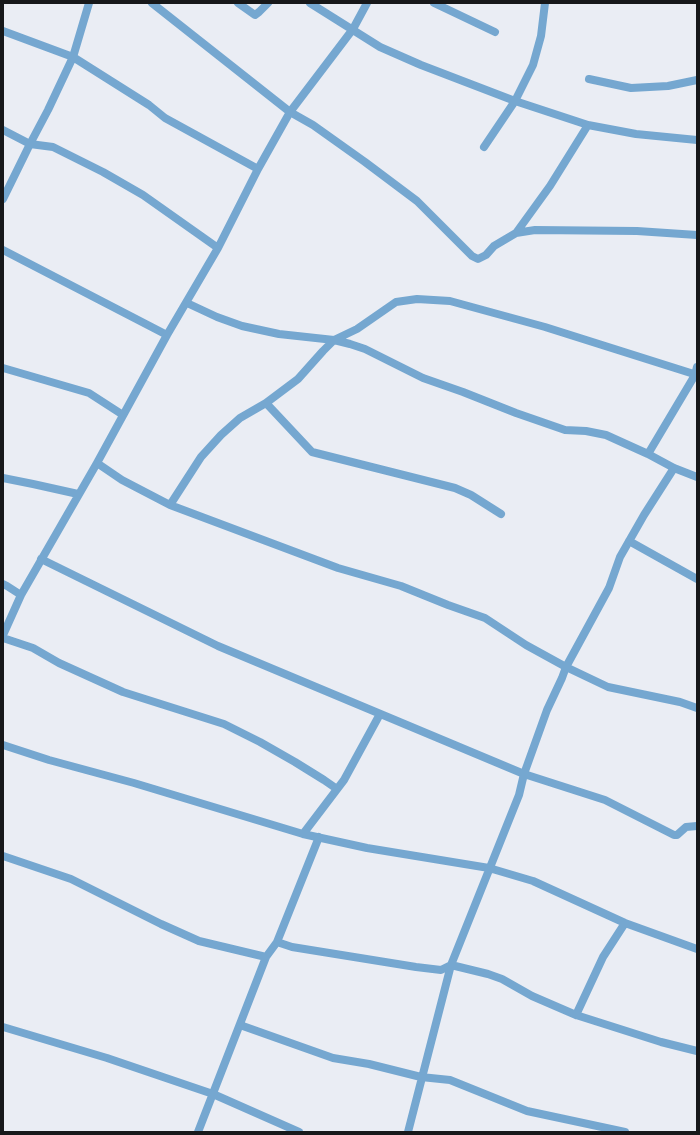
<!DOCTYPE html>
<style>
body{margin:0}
#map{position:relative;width:700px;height:1135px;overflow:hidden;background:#eaedf4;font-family:Helvetica,sans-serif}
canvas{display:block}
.frame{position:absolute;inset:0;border:4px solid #17181a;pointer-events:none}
</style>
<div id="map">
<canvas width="700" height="1135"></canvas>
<div class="frame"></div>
</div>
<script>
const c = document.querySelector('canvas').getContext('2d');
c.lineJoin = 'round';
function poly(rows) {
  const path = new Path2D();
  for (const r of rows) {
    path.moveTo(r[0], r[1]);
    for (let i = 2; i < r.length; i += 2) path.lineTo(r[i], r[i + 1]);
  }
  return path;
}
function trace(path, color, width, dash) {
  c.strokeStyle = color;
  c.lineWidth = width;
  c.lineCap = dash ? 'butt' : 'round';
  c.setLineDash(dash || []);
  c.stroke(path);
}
trace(poly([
 [152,3,290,112,313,125,365,162,417,201,472,256,478,259,486,255,494,246,516,233,535,230,637,231,697,235],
 [238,3,255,15,259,12,268,3],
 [310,3,380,47,421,65,515,101,588,125,636,134,697,140],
 [434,3,495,32],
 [3,31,73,57,149,105,165,118,258,169],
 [589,79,631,88,668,86,697,80],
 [3,130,30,144,53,147,103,172,143,195,218,248],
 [484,147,515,101,533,65,541,36,545,3],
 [3,199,30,144,48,110,73,57,89,3],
 [516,233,550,186,588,125],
 [3,250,167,335],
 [187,303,217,317,242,326,279,334,334,340,350,344,365,349,423,378,463,392,516,413,565,430,586,431,606,435,648,454,674,468,697,477],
 [3,368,89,393,123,415],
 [266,403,312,452,455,488,471,495,501,514],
 [648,454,695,375,697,367],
 [97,463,122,480,170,505,338,568,401,586,448,605,485,618,526,645,566,667,608,687,680,702,697,708],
 [3,478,33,484,78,494],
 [170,505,201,457,221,435,240,418,266,403,298,379,323,351,334,340,357,329,396,302,417,299,450,301,545,327,697,375],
 [629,541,697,579],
 [41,559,218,646,524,774,605,800,674,835,677,835,686,827,697,826],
 [3,584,7,586,21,595],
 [3,635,21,595,97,463,167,335,218,248,258,169,290,112,353,29,367,3],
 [3,638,33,648,59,663,123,692,224,724,260,742,295,762,324,780,337,789],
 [3,745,49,760,134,783,303,834,367,848,489,868,533,881,625,923,697,949],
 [303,834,344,780,380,714],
 [3,856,71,879,161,924,199,941,266,957],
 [277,942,292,947,416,967,441,970,451,965,488,974,502,979,532,996,576,1015,661,1042,697,1051],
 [576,1015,603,957,625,923],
 [240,1025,333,1058,369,1064,421,1077,450,1080,527,1111,625,1132],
 [3,1027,107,1058,213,1094,299,1132],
 [198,1132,266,957,277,942,319,837],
 [408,1132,451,965,519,795,524,774,547,710,562,678,566,667,609,588,620,557,644,515,674,468]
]), '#75a7d0', 8);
</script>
